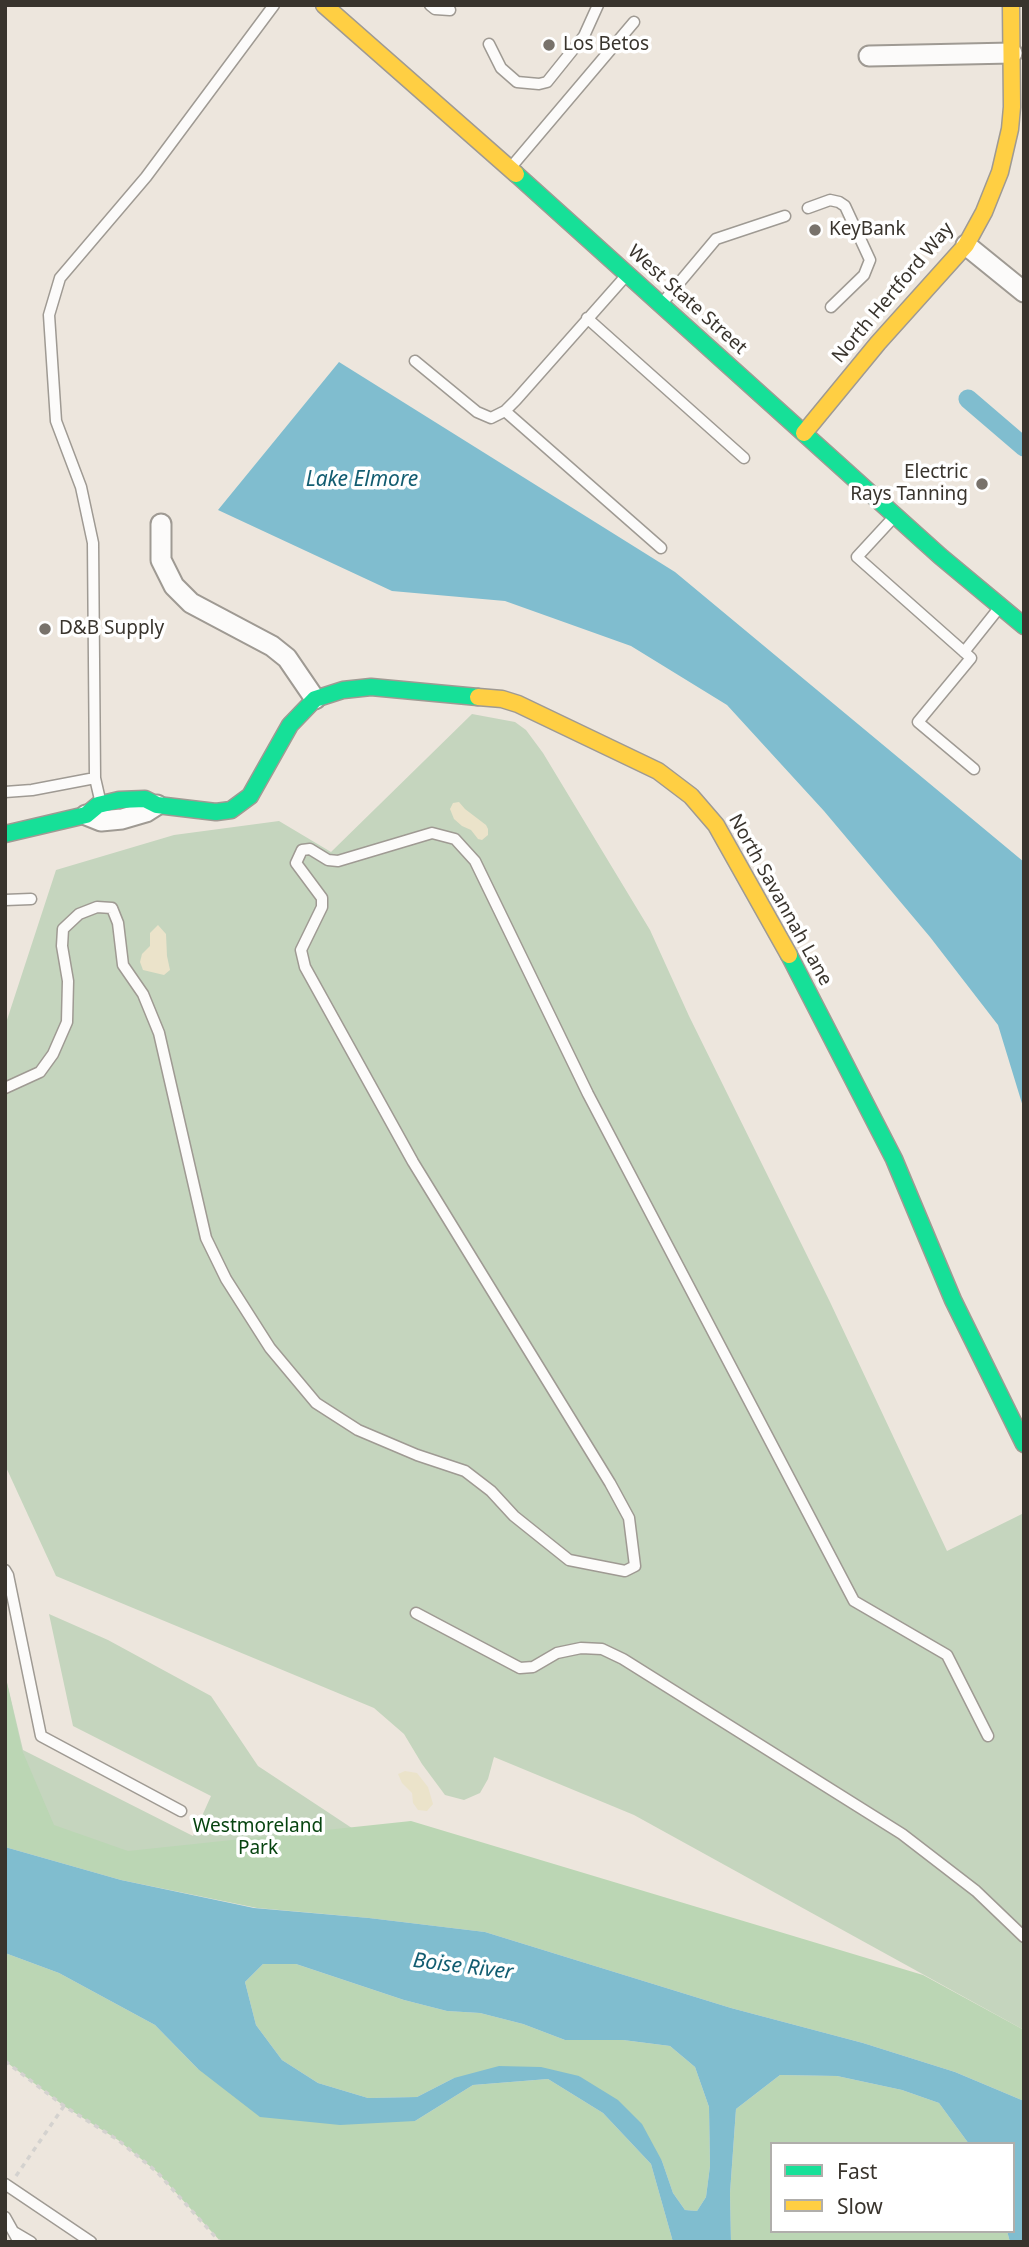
<!DOCTYPE html>
<style>
body{margin:0}
#map{position:relative;width:1029px;height:2247px;overflow:hidden;background:#ede6dd;font-family:"Noto Sans",sans-serif}
canvas{display:block}
.frame{position:absolute;inset:0;border:7px solid #39342d;pointer-events:none}
.legend{position:absolute;left:770px;top:2142px;width:245px;height:91px;box-sizing:border-box;background:#fff;border:2px solid #b0aeab;margin:0;padding:9px 12px;list-style:none;font-size:21px;color:#39342d}
.legend li{display:flex;align-items:center;gap:14px;height:35px}
.legend b{width:35px;border:2px solid #b0aeab}
</style>
<div id="map">
<canvas width="1029" height="2247"></canvas>
<div class="frame"></div>
<ul class="legend">
<li><b style="height:9px;background:#16e098"></b>Fast</li>
<li><b style="height:9px;background:#ffcf43"></b>Slow</li>
</ul>
</div>
<script>
const c = document.querySelector('canvas').getContext('2d');
c.lineJoin = 'round';
function paint(path, color) {
  c.fillStyle = color;
  c.fill(path, 'evenodd');
}
function poly(rows) {
  const path = new Path2D();
  for (const r of rows) {
    path.moveTo(r[0], r[1]);
    for (let i = 2; i < r.length; i += 2) path.lineTo(r[i], r[i + 1]);
  }
  return path;
}
function trace(path, color, width, dash) {
  c.strokeStyle = color;
  c.lineWidth = width;
  c.lineCap = dash ? 'butt' : 'round';
  c.setLineDash(dash || []);
  c.stroke(path);
}
function drawText(font, color, halo, rows, align = 'center') {
  c.font = font + ' "Noto Sans",sans-serif';
  c.lineWidth = 7;
  c.setLineDash([]);
  c.textBaseline = 'middle';
  c.strokeStyle = halo;
  c.fillStyle = color;
  for (const [text, x, y, turn = 0] of rows) {
    c.save();
    c.translate(x, y);
    c.rotate((+turn || 0) * Math.PI / 180);
    c.textAlign = isNaN(turn) ? turn : align;
    if (halo) c.strokeText(text, 0, 0);
    c.fillText(text, 0, 0);
    c.restore();
  }
}
paint(poly([
 [472,714,515,722,526,730,543,753,650,930,689,1016,830,1302,947,1551,1024,1513,1024,2030,634,1815,494,1757,488,1779,480,1793,464,1800,445,1795,422,1764,404,1734,374,1708,56,1576,5,1465,5,1026,56,870,174,835,279,821,331,852],
 [49,1614,108,1640,211,1696,258,1766,488,1918,5,1834,5,1674,23,1750,193,1836,211,1796,73,1726]
]), '#c5d5be');
paint(poly([
 [5,1674,22,1750,54,1825,128,1851,411,1821,923,1975,1024,2030,1024,2101,955,2072,863,2043,731,2008,485,1932,369,1918,257,1908,121,1880,5,1847],
 [5,1953,59,1973,155,2025,198,2069,415,2121,473,2085,548,2079,603,2113,651,2164,673,2242,221,2242,157,2172,118,2140,64,2106,5,2061],
 [263,1964,296,1964,404,2000,447,2011,480,2013,523,2024,565,2040,623,2040,670,2046,695,2067,709,2107,710,2166,706,2197,697,2211,685,2210,673,2193,662,2161,579,2076,454,2078,417,2097,368,2098,318,2083,282,2060,256,2025,245,1982],
 [780,2075,837,2076,902,2090,939,2103,969,2144,772,2144,772,2231,1007,2231,1010,2242,731,2242,730,2193,736,2109]
]), '#bbd6b4');
paint(poly([
 [459,802,465,809,486,825,488,829,488,835,482,840,478,839,471,830,462,826,454,819,450,809,453,803],
 [158,925,166,934,167,956,170,970,164,975,143,970,140,962,142,954,150,946,150,933],
 [405,1771,417,1773,428,1787,433,1804,427,1811,418,1810,413,1803,412,1793,402,1783,398,1774]
]), '#ebe3ca');
paint(poly([
 [339,362,675,572,1024,862,1024,1110,998,1025,930,937,824,811,727,705,631,646,505,601,392,591,218,510],
 [5,1847,121,1880,254,1908,369,1918,485,1932,731,2008,863,2043,955,2072,1024,2101,1024,2242,1010,2242,1007,2231,1013,2231,1013,2144,969,2144,939,2103,902,2090,837,2076,780,2075,736,2109,730,2193,731,2242,673,2242,651,2164,603,2113,548,2079,473,2085,415,2121,340,2125,260,2117,198,2069,155,2025,59,1973,5,1953],
 [263,1964,296,1964,404,2000,447,2011,480,2013,523,2024,565,2040,623,2040,670,2046,695,2067,709,2107,710,2166,706,2197,697,2211,685,2210,673,2193,662,2161,642,2124,618,2100,579,2076,541,2067,499,2066,454,2078,417,2097,368,2098,318,2083,282,2060,256,2025,245,1982]
]), '#80bdcf');
trace(poly([
 [968,399,1024,447]
]), '#80bdcf', 19);
const lane = poly([
 [430,5,435,9,450,10],
 [489,44,501,68,517,82,539,84,547,82,584,36,598,5],
 [512,166,634,22],
 [808,208,830,200,839,202,845,206,870,260,864,275,831,307],
 [664,301,716,239,785,216],
 [587,318,744,458],
 [415,361,477,412,491,418,505,411,516,400,624,278],
 [505,411,661,548],
 [893,518,857,557,971,658,918,722,974,769],
 [964,652,999,608],
 [5,792,32,790,95,778],
 [101,804,95,778,93,543,81,487,56,421,49,315,60,278,146,177,274,5],
 [5,900,31,899],
 [5,1088,40,1072,53,1054,67,1022,68,981,62,946,63,929,79,914,97,907,112,908,118,923,123,965,143,994,159,1033,206,1238,226,1279,270,1348,316,1403,358,1430,417,1455,465,1471,491,1491,514,1516,569,1560,625,1571,635,1566,629,1518,610,1483,413,1162,305,967,301,950,322,907,322,898,296,863,302,850,310,849,328,860,338,861,432,833,455,839,475,861,588,1094,854,1601,947,1655,988,1736],
 [5,1570,8,1575,41,1736,181,1811],
 [416,1613,520,1668,533,1667,557,1653,581,1648,602,1649,623,1659,902,1834,976,1891,1024,1937],
 [5,2184,91,2242],
 [5,2217,19,2242],
 [14,2232,31,2242]
]);
const street = poly([
 [869,56,1012,53],
 [966,245,1024,292],
 [161,524,161,560,174,586,191,603,272,646,287,658,315,699],
 [86,815,101,821,122,819,146,812,157,805]
]);
const fast = poly([
 [516,174,940,556,1024,626],
 [5,834,86,815,98,805,119,800,145,799,157,805,216,812,231,810,250,796,290,725,315,699,343,690,371,687,478,697],
 [789,955,894,1159,953,1300,1024,1444]
]);
const slow = poly([
 [324,5,516,174],
 [804,433,878,343,966,245,984,212,1000,172,1010,129,1012,107,1011,5],
 [478,697,502,699,518,704,658,771,691,796,716,825,789,955]
]);
trace(lane, '#9f9a93', 13);
trace(street, '#9f9a93', 23);
trace(fast, '#9f9a93', 19);
trace(slow, '#9f9a93', 19);
trace(poly([
 [5,2061,64,2106,118,2140,157,2172,220,2242],
 [16,2176,64,2106]
]), '#d4d2cf', 3.5, [5, 5]);
trace(lane, '#fcfbfa', 10);
trace(street, '#fcfbfa', 19);
trace(fast, '#16e098', 16);
trace(slow, '#ffcf43', 16);
for (const [x, y, r, color] of [
 [549,45,7,"#78726b"],
 [815,230,7,"#78726b"],
 [982,484,7,"#78726b"],
 [45,629,7,"#78726b"]
]) {
  const dot = new Path2D();
  dot.arc(x, y, r, 0, 2 * Math.PI);
  c.fillStyle = color;
  c.fill(dot);
  trace(dot, '#fff', 2.5);
}
drawText('19px', '#39342d', '#fff', [
 ["Los Betos",563,45],
 ["KeyBank",829,230],
 ["Electric",968,473,"right"],
 ["Rays Tanning",968,495,"right"],
 ["D&B Supply",59,629]
], 'left');
drawText('19px', '#39342d', '#fff', [
 ["North Hertford Way",893,293,-50],
 ["West State Street",687,300,42],
 ["North Savannah Lane",780,900,61]
]);
drawText('19px', '#074410', '#fff', [
 ["Westmoreland",258,1827],
 ["Park",258,1849]
]);
drawText('italic 21px', '#135d71', '#fff', [
 ["Lake Elmore",362,480],
 ["Boise River",463,1967,7]
]);
</script>
